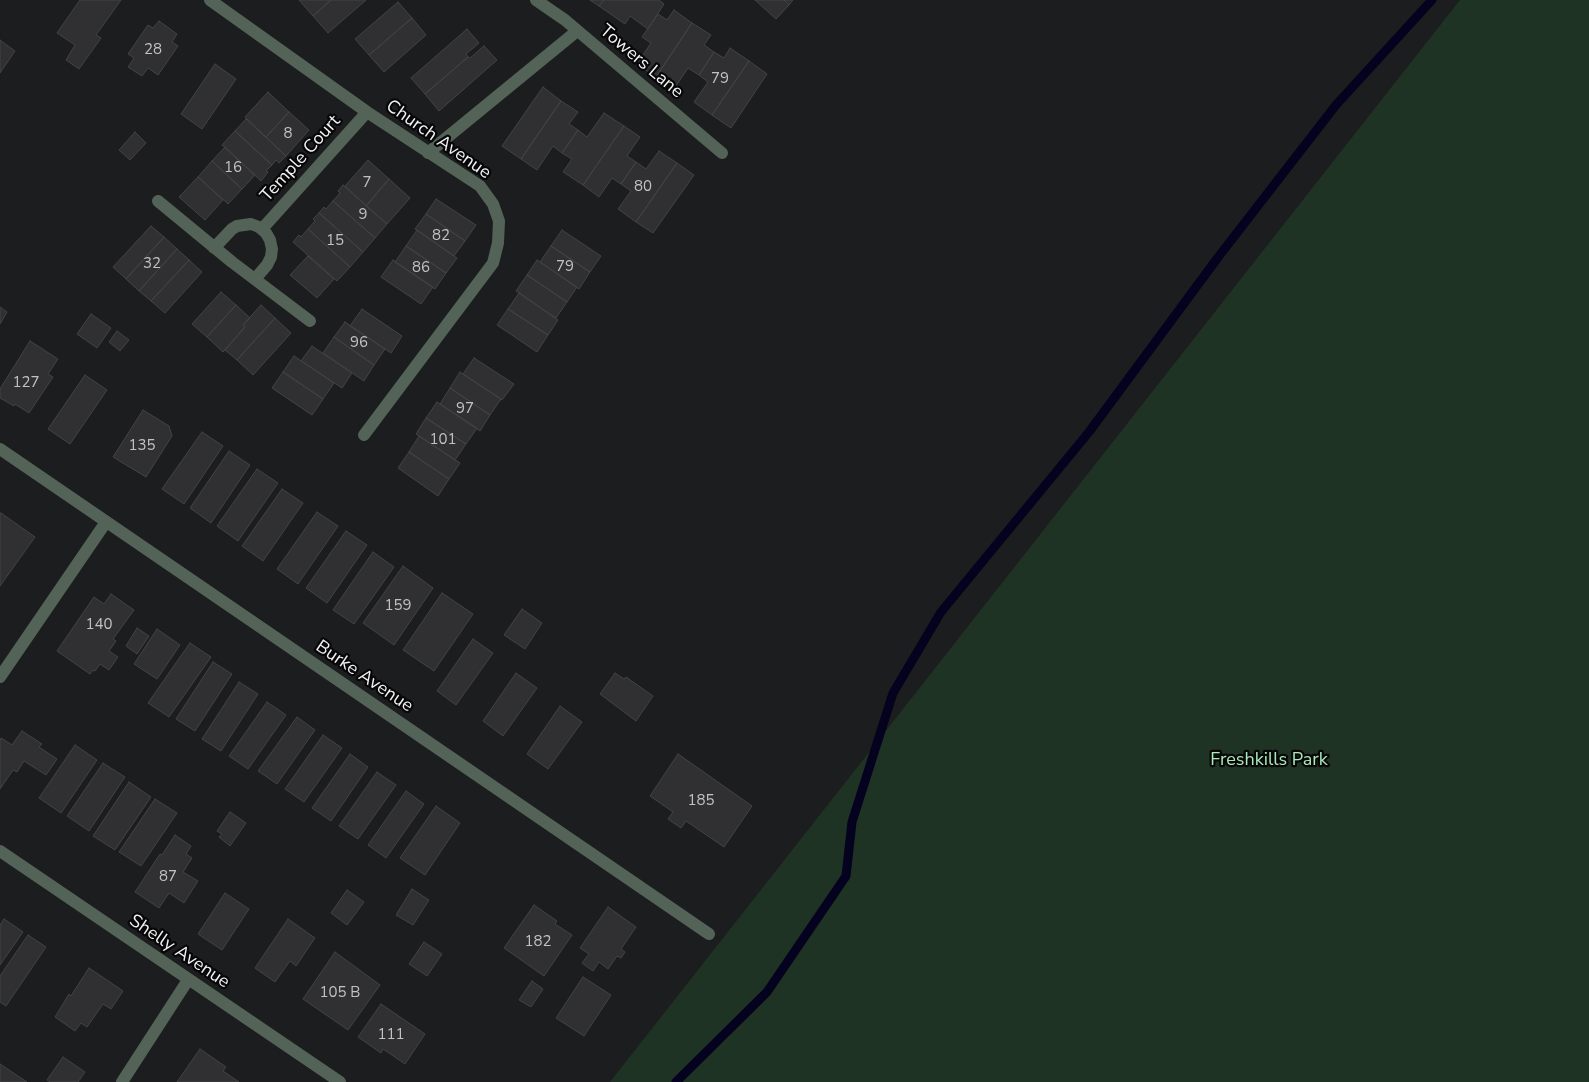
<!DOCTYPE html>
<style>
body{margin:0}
canvas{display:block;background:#1c1d1f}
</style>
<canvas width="1589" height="1082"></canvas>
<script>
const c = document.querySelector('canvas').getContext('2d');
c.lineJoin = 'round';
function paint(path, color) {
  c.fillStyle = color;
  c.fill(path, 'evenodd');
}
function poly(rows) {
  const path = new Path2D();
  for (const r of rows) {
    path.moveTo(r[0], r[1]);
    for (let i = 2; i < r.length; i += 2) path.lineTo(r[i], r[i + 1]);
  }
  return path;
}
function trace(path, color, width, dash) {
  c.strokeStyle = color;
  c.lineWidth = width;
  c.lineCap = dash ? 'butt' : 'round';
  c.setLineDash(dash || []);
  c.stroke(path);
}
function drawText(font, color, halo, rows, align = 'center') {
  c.font = font + ' "Nunito Sans",sans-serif';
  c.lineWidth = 4.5;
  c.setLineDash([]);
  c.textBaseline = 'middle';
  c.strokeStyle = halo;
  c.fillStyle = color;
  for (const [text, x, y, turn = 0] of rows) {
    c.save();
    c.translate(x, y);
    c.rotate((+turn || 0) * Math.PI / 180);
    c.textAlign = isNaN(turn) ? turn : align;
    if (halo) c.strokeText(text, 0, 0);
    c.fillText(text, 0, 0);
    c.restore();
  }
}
paint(poly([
 [1460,0,1589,0,1589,1082,610,1082]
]), '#1e3323');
trace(poly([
 [676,1082,767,992,846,876,852,822,893,693,941,612,1089,432,1219,256,1336,105,1432,0]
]), '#04021e', 9);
const building = poly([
 [80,0,121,0,96,35,101,38,79,69,66,60,75,45,57,33,80,0],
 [299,0,331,0,313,16,299,0],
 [331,0,366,0,328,33,313,16,331,0],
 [590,0,604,0,599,6,590,0],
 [604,0,659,0,664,4,648,29,630,16,625,24,599,6,604,0],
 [755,0,784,0,789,5,776,19,755,0],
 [784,0,793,0,789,5,784,0],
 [398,2,412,18,369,55,355,39,398,2],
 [674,10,692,23,656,77,637,64,651,43,642,37,658,14,667,20,674,10],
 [412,18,426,35,384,72,369,55,412,18],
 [159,21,177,34,172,42,178,46,158,75,148,68,142,76,128,67,134,58,128,54,148,25,153,28,159,21],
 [692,23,711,35,704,45,714,52,699,75,688,68,674,89,656,77,692,23],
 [467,29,479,43,466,54,468,57,425,94,411,78,467,29],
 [0,40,15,51,0,73,0,40],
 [484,46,497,60,439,111,425,94,468,57,470,58,484,46],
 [730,48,749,61,712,115,694,102,708,82,699,75,714,52,724,58,730,48],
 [749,61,767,74,731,128,712,115,749,61],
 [215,64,236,79,202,129,181,114,215,64],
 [543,87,561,101,521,159,502,146,543,87],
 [268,92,289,112,266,137,245,117,268,92],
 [561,101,578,112,569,124,578,130,562,153,553,146,537,170,521,159,561,101],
 [289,112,309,130,286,156,266,137,289,112],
 [604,113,624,126,583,185,563,172,572,159,562,153,578,130,587,137,604,113],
 [246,119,286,156,279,163,276,160,272,165,235,131,246,119],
 [624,126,640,137,627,156,636,162,621,184,612,178,599,197,583,185,624,126],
 [235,131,272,165,266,171,268,172,261,181,222,145,235,131],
 [135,132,146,143,130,160,119,150,135,132],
 [225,147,255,175,242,189,212,161,225,147],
 [659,151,677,163,636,222,618,209,631,191,621,184,636,162,646,169,659,151],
 [368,160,389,179,366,206,345,186,368,160],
 [212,161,242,189,228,204,198,177,212,161],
 [677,163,694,175,653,233,636,222,677,163],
 [198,177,223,200,205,220,179,197,198,177],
 [389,179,410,198,387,224,366,206,389,179],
 [343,185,387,224,375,238,333,201,340,193,338,191,343,185],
 [436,199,476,225,465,241,426,214,436,199],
 [333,201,375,238,363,252,319,213,324,207,326,209,333,201],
 [319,213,363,252,350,267,308,229,315,221,313,219,319,213],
 [426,214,465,241,454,256,415,229,426,214],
 [151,226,164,237,126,279,113,267,151,226],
 [308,229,350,267,337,281,293,242,299,235,301,237,308,229],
 [417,230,457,258,446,273,406,246,417,230],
 [562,230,601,256,590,272,551,246,562,230],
 [164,237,177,249,139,291,126,279,164,237],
 [406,246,446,273,435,289,395,262,406,246],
 [551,246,590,272,579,289,540,262,551,246],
 [177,249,189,260,151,301,139,291,177,249],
 [308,256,334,279,317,298,290,275,308,256],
 [189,260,202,272,165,313,151,301,189,260],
 [393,260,433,287,421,304,381,277,393,260],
 [537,260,577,287,567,302,527,275,537,260],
 [527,275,567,302,556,318,516,291,527,275],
 [221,292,236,305,207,337,192,324,221,292],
 [519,293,558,320,548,335,508,309,519,293],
 [236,305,250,318,243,325,245,327,223,352,207,337,236,305],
 [261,305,275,318,237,360,225,350,245,327,243,325,261,305],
 [0,307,7,312,0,324,0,307],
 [362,309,402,336,391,353,350,326,362,309],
 [508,309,548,335,537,352,497,325,508,309],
 [91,314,111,328,97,348,77,334,91,314],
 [275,318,291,333,253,375,237,360,275,318],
 [345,322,385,349,374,365,334,337,345,322],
 [117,331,129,340,120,351,109,342,117,331],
 [334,337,374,365,364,381,323,353,334,337],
 [30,341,58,359,48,374,53,377,29,413,15,404,14,406,0,398,0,389,30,341],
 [312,346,352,373,342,388,301,361,312,346],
 [294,356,334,383,323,399,283,372,294,356],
 [474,358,514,384,502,400,463,374,474,358],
 [283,372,323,399,312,415,272,388,283,372],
 [460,372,501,399,490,415,450,388,460,372],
 [85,375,107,390,70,444,48,429,85,375],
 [450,388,490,415,480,431,440,404,450,388],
 [437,402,477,428,466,444,426,418,437,402],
 [143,410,169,426,172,436,146,477,113,457,143,410],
 [426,418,466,444,455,460,416,434,426,418],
 [202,432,223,446,184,504,162,489,202,432],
 [419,436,460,463,449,479,409,452,419,436],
 [229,451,250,465,211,523,190,508,229,451],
 [409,452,449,479,438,496,398,468,409,452],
 [257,469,278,483,238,541,217,526,257,469],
 [282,489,303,503,263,561,242,546,282,489],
 [317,512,338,526,298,584,277,569,317,512],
 [1,513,35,537,0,586,0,515,1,513],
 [346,531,367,545,327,603,306,588,346,531],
 [373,552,394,567,354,624,333,610,373,552],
 [403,566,433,588,394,645,363,623,403,566],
 [442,593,473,614,434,671,403,650,442,593],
 [111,594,134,610,113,639,116,641,109,651,118,657,109,670,100,664,95,671,93,670,90,674,57,651,94,597,104,604,111,594],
 [522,609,542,623,525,649,504,635,522,609],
 [137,628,149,636,137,654,126,646,137,628],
 [157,629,180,645,157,679,134,664,157,629],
 [473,639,493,653,456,705,437,691,473,639],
 [190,643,211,657,169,717,148,703,190,643],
 [213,662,232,674,195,731,176,719,213,662],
 [516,673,537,688,503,736,483,721,516,673],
 [615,673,624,679,626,677,653,696,636,721,600,694,615,673],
 [239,682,258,694,221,751,202,739,239,682],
 [267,702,286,715,248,769,229,756,267,702],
 [560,706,582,722,548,769,527,754,560,706],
 [297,717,315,730,277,784,258,771,297,717],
 [22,731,42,744,39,747,57,759,46,775,24,761,17,772,13,770,0,789,0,741,1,738,12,745,22,731],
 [323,735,342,748,304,802,285,789,323,735],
 [75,745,97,760,61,813,39,798,75,745],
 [350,754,368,767,331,821,312,808,350,754],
 [678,754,752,806,724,847,686,821,681,828,668,819,673,812,650,796,678,754],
 [103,763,125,777,89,831,67,816,103,763],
 [377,772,396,785,358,839,339,826,377,772],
 [129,782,151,797,115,850,93,836,129,782],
 [406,791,424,804,386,858,368,845,406,791],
 [155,799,177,813,141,866,119,852,155,799],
 [436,806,460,823,425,875,400,858,436,806],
 [230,812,246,823,230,846,219,837,222,834,217,831,230,812],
 [175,835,191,846,186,854,192,858,183,872,198,881,184,903,169,893,159,908,135,892,160,854,162,855,175,835],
 [412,889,429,900,413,925,396,915,412,889],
 [347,890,364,902,347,925,331,913,347,890],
 [225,893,249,909,222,950,198,934,225,893],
 [534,905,557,921,555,924,572,935,544,976,504,948,534,905],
 [608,907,636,927,621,949,625,952,621,958,617,956,608,969,599,962,593,971,582,963,589,954,580,948,608,907],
 [4,919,23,932,0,965,0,925,4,919],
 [288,919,315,938,296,966,290,961,275,982,255,968,288,919],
 [28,935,46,947,6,1006,0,1002,0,976,28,935],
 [424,942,442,954,427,976,409,964,424,942],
 [335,952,380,985,348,1030,303,999,335,952],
 [89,968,123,991,111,1009,103,1004,87,1027,81,1023,75,1031,55,1017,69,994,71,996,89,968],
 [583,977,611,995,584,1036,556,1018,583,977],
 [532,981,543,989,531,1007,519,1000,532,981],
 [381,1004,425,1034,405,1064,383,1049,381,1053,358,1037,381,1004],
 [200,1049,226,1067,223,1071,239,1082,177,1082,200,1049],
 [63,1057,85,1072,78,1082,50,1082,47,1080,63,1057],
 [0,1064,27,1082,0,1082,0,1064]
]);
paint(building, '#303033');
trace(building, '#434346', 1);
trace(poly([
 [210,0,367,112,480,186,493,204,499,221,498,243,493,263,364,435],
 [536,0,565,20,722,153],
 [428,153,577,31],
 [158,201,232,262,310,321],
 [262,229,367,112],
 [214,248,232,229,237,226,251,224,259,227,266,233,270,240,272,249,271,257,267,265,255,279],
 [0,449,709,934],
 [0,677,106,522],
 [0,851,340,1082],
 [122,1082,188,980]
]), '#536357', 12);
drawText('15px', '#c2c2c4', null, [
 ["28",153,50],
 ["79",720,79],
 ["8",288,134],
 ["16",233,168],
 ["7",367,183],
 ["80",643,187],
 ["9",363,215],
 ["82",441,236],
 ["15",335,241],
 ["32",152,264],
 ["79",565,267],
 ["86",421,268],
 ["96",359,343],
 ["127",26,383],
 ["97",465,409],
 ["101",443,440],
 ["135",142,446],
 ["159",398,606],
 ["140",99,625],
 ["185",701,801],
 ["87",168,877],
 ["182",538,942],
 ["105 B",340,993],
 ["111",391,1035]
]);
drawText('18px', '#f2f2f4', '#070708', [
 ["Towers Lane",641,62,40],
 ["Church Avenue",438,140,35],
 ["Temple Court",301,159,-48],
 ["Burke Avenue",364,677,34],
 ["Shelly Avenue",179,952,34]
]);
drawText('18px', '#aae9b9', '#070708', [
 ["Freshkills Park",1269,761]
]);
</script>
